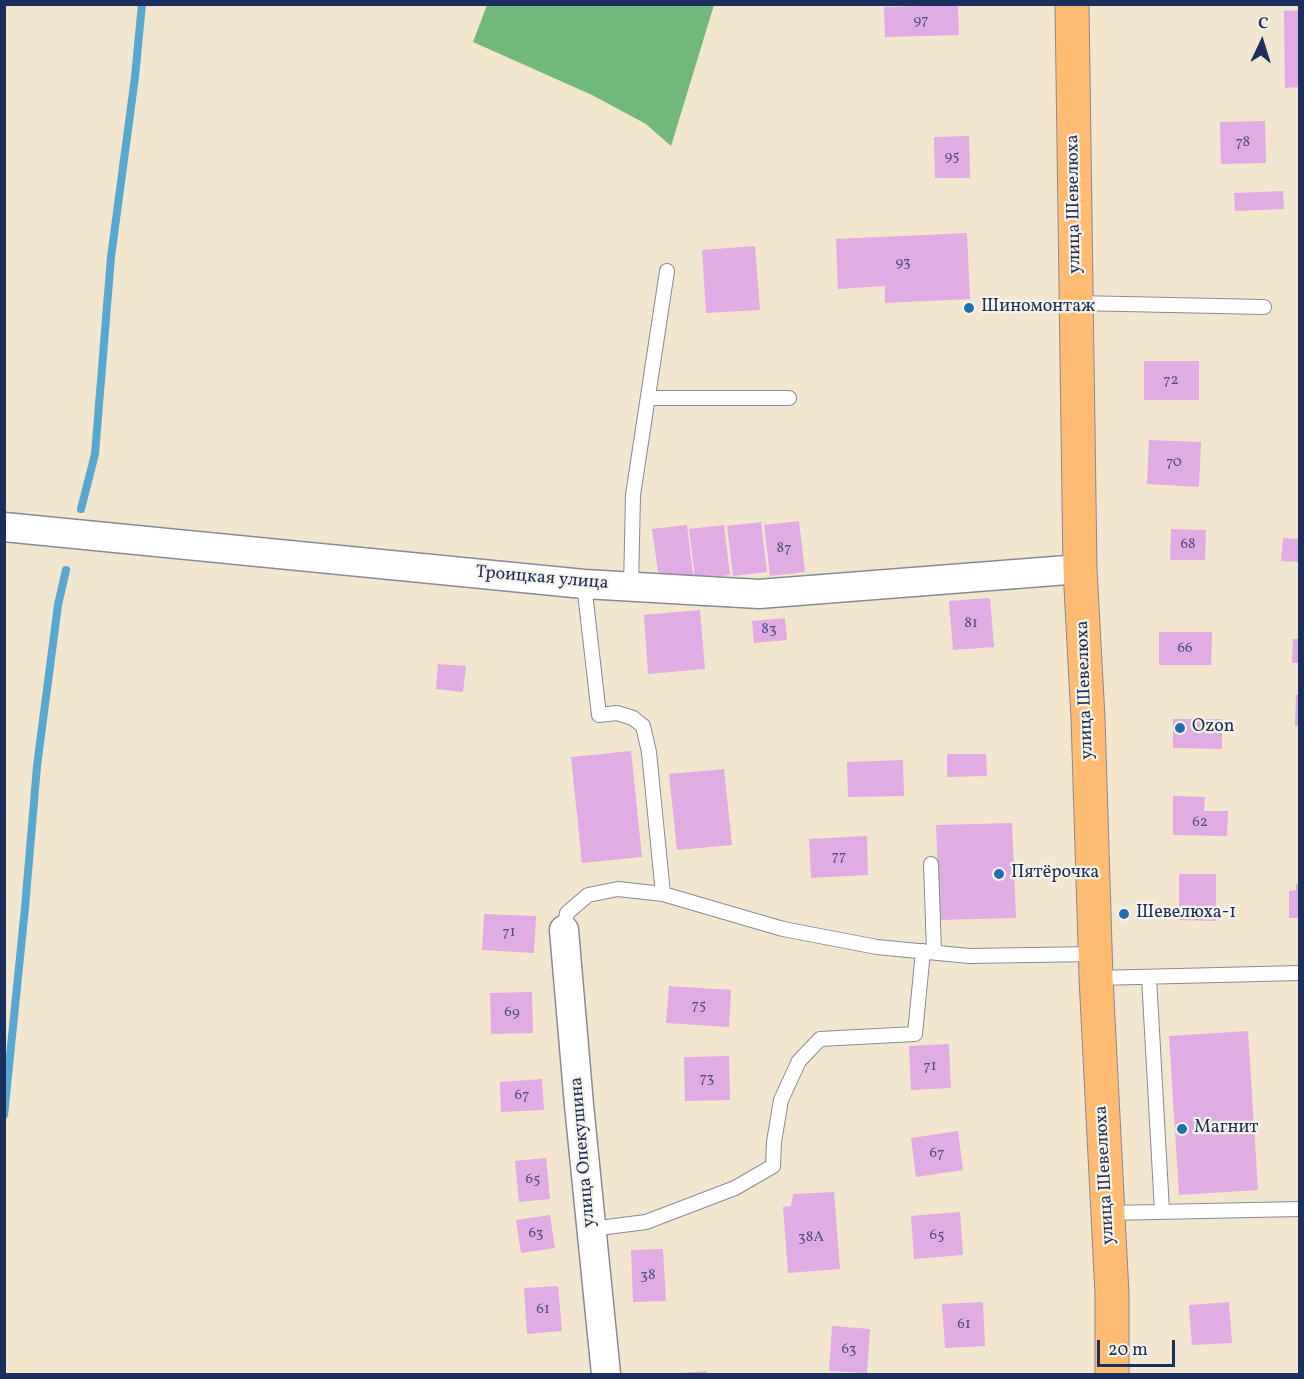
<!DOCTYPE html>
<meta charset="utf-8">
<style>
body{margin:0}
#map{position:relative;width:1304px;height:1379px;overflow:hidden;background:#f3e6ce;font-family:Vollkorn,serif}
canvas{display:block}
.frame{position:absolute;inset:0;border:6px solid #1b2f5e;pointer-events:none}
.north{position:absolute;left:1232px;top:12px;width:60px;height:60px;-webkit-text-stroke:4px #f7f3e8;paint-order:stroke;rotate:4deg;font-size:16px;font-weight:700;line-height:24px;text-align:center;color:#1b2f5e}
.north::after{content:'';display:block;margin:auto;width:21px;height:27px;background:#1b2f5e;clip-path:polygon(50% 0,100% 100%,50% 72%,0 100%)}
.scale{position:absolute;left:1097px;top:1340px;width:78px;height:27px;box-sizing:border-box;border:3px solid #1b2f5e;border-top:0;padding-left:8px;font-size:18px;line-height:21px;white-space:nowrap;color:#1b2f5e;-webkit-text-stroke:4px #f7f3e8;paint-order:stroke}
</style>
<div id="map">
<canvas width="1304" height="1379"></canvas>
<div class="frame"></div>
<div class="north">С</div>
<div class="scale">20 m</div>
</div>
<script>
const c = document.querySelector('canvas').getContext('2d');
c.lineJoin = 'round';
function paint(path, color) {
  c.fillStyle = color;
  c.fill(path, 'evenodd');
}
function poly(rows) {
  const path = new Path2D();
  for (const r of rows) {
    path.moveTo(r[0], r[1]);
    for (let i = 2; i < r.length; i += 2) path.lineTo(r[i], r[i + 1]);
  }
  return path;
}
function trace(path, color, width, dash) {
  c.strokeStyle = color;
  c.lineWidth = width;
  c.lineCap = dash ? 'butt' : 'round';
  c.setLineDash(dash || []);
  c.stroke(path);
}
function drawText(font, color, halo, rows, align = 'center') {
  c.font = font + ' Vollkorn,serif';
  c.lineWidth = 4.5;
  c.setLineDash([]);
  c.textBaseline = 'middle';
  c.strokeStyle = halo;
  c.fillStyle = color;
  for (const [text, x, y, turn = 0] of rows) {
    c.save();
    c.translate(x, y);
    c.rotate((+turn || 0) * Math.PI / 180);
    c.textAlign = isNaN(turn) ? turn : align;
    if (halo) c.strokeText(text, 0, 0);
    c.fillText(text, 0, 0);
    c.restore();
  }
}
paint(poly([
 [487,5,714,5,671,146,646,124,592,95,473,42]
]), '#71b87d');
trace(poly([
 [81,509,95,454,111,257,135,77,142,4],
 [4,1115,25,908,37,766,58,605,66,570]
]), '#57a8d1', 8);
paint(poly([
 [958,5,959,35,885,37,884,7],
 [1300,10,1300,87,1285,88,1284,11],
 [1265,121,1266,163,1221,164,1220,122],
 [969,136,970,178,935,178,934,137],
 [1283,191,1284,209,1235,211,1234,193],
 [967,233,970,299,885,303,885,286,838,289,836,239],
 [755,246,760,310,706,313,702,250],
 [1144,361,1199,361,1199,400,1144,400],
 [1149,440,1201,442,1199,487,1147,484],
 [799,521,805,572,770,576,764,525],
 [761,522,767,572,733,576,727,526],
 [687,525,693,575,659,579,652,529],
 [724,525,730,575,695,579,689,529],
 [1171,529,1206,530,1205,560,1170,560],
 [1283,538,1300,539,1300,562,1281,561],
 [990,598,994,647,953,650,949,601],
 [700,610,705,669,648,674,644,615],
 [785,618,787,640,754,643,752,621],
 [1159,632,1212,632,1211,665,1159,665],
 [1293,639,1300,639,1300,663,1292,663],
 [438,664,466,666,463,692,436,689],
 [1296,695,1300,695,1300,726,1295,726],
 [1173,719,1222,719,1222,749,1173,748],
 [631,751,642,857,582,863,571,757],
 [947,754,986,754,987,776,947,777],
 [903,760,904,796,848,797,847,762],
 [724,769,732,845,677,850,669,774],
 [1173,796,1205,797,1204,811,1228,811,1227,836,1173,835],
 [1012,823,1016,918,940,920,936,825],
 [867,836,868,875,811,878,809,839],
 [1179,874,1216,874,1216,921,1179,920],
 [1300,883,1300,918,1289,918,1289,891,1296,890,1296,884],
 [484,914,536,916,534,953,482,950],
 [669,986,731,990,729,1027,666,1023],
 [532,992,533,1033,491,1034,490,993],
 [1248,1031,1258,1190,1179,1195,1169,1036],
 [949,1044,951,1088,911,1090,909,1046],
 [729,1056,730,1100,685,1101,684,1057],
 [542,1079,544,1110,501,1112,500,1082],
 [958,1131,963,1170,916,1177,911,1138],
 [546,1158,550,1199,519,1202,515,1161],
 [834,1192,840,1269,788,1273,783,1207,791,1206,793,1194],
 [960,1212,963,1255,914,1259,911,1216],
 [550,1215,555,1248,521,1253,516,1220],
 [663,1249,666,1301,633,1302,631,1250],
 [558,1286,562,1331,527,1334,524,1288],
 [983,1302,985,1346,945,1348,942,1304],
 [1229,1302,1232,1343,1192,1345,1189,1305],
 [832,1326,870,1329,867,1373,829,1371],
 [707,1371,707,1374,679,1374,679,1373]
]), '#dface3');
const service = poly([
 [1076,303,1264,307],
 [648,398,789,398],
 [584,584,599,715,617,713,633,718,643,726,649,752,663,894],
 [631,587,633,495,667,271],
 [931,864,934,952],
 [564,930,567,913,588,895,618,889,663,894,783,929,877,947,969,956,1095,954],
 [1149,977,1162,1211],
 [1096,978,1300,973],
 [1109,1213,1300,1209],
 [591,1229,646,1222,735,1188,773,1166,774,1142,781,1100,799,1061,820,1039,915,1034,923,951]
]);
const minor = poly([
 [4,527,584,584,759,594,1080,569],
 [564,930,579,1105,606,1374]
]);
const primary = poly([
 [1072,4,1080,569,1088,718,1096,978,1112,1294,1112,1374]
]);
trace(service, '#878a96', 16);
trace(minor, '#878a96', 31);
trace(primary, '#878a96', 35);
trace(service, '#fff', 14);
trace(minor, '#fff', 28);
trace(primary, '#ffbb71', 33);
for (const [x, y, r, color] of [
 [969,308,6,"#1f6fb2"],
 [1180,728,6,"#1f6fb2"],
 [999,874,6,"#1f6fb2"],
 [1124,914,6,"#1f6fb2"],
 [1182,1129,6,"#1f6fb2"]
]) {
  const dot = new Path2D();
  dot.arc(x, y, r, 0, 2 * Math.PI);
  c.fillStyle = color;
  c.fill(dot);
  trace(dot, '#f7f3e8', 2);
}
drawText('15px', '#4c4e7f', null, [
 ["97",921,21],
 ["78",1243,143],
 ["95",952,157],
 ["93",903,263],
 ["72",1171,381],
 ["70",1174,463],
 ["68",1188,545],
 ["87",784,549],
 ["81",971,624],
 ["83",769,630],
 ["66",1185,649],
 ["62",1200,823],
 ["77",839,857],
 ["71",509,933],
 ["75",699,1006],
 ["69",512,1013],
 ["71",930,1067],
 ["73",707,1079],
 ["67",522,1096],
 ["67",937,1154],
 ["65",533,1180],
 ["63",536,1234],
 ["65",937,1236],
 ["38А",811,1238],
 ["38",648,1276],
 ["61",543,1310],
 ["61",964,1325],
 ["63",849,1350]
]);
drawText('18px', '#1b2f5e', '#f7f3e8', [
 ["улица Шевелюха",1075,204,-91],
 ["Троицкая улица",542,579,5],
 ["улица Шевелюха",1086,690,-92],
 ["улица Опекушина",584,1152,-95],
 ["улица Шевелюха",1106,1175,-93]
]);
drawText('18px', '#1b2f5e', '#f7f3e8', [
 ["Шиномонтаж",981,308],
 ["Ozon",1192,728],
 ["Пятёрочка",1011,874],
 ["Шевелюха-1",1136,914],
 ["Магнит",1194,1129]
], 'left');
</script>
